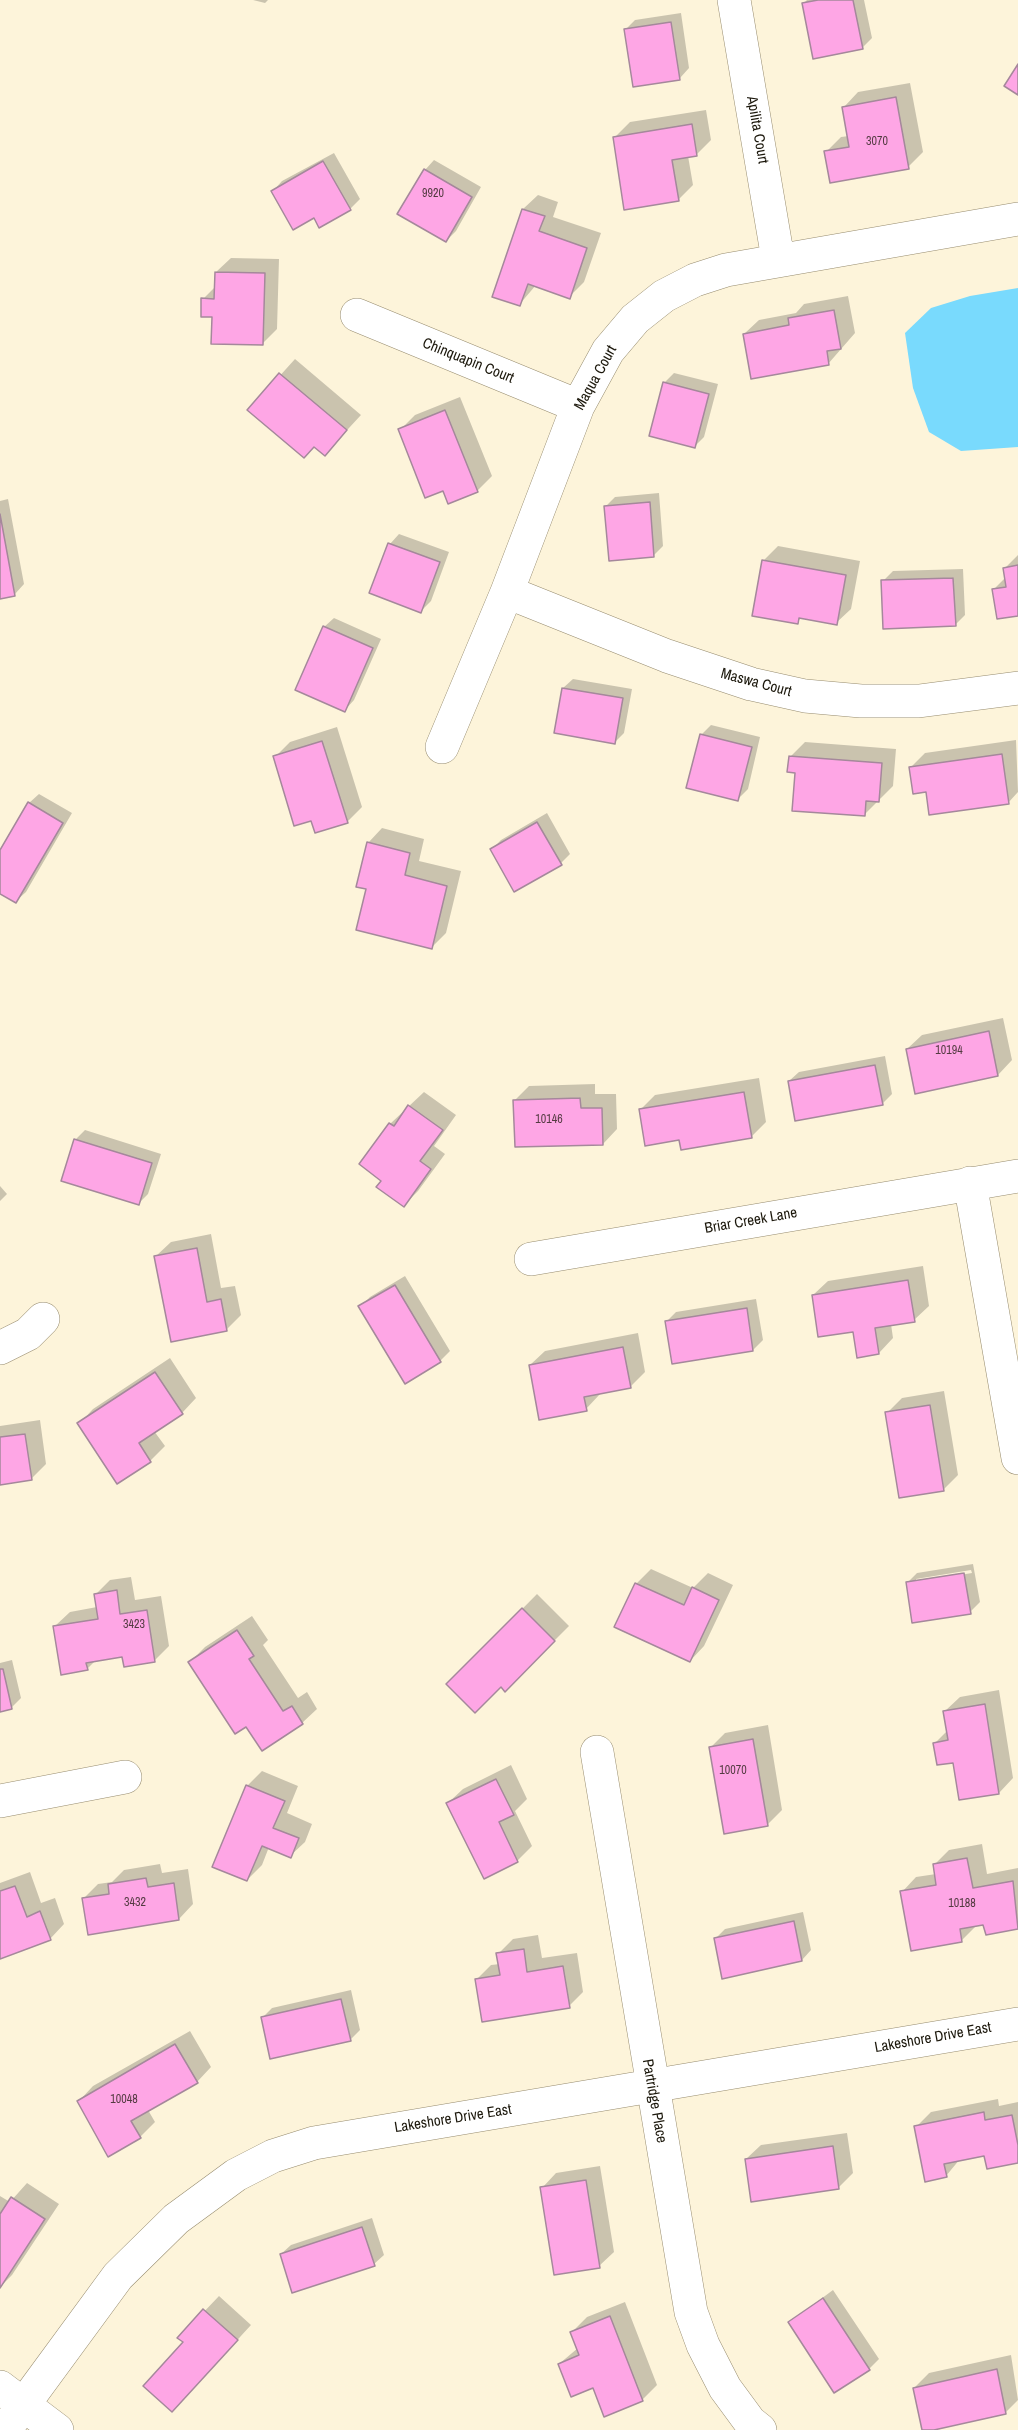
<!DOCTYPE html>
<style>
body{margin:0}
canvas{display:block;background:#fdf4da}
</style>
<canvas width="1018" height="2430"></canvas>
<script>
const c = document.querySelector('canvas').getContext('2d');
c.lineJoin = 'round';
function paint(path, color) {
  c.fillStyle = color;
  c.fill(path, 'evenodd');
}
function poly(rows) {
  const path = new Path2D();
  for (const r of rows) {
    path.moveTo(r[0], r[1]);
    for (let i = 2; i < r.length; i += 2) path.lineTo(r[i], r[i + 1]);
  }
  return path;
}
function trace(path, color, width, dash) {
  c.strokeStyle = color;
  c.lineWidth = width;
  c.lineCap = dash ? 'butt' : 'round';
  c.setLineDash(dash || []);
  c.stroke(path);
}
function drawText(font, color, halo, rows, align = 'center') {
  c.font = font + ' "Archivo Narrow",sans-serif';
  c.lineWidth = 5;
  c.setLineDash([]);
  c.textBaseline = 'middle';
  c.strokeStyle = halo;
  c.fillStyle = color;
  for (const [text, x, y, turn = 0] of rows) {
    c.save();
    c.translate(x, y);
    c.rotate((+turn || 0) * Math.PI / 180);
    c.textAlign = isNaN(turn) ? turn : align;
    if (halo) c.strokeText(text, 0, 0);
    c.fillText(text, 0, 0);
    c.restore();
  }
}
paint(poly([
 [1018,288,1018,447,961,451,929,432,913,388,905,333,931,308,970,296]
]), '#79dafd');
paint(poly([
 [253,0,268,0,265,3],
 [807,0,864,0,872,38,862,48,804,3],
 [681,13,689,68,680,78,625,30,635,20],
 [910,83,923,152,908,167,826,152,841,137,849,136,844,107,858,92],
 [706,110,711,140,696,155,688,156,693,185,678,200,615,137,630,122],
 [334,153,360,199,350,209,315,216,273,191,282,181],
 [434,160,481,187,456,231,446,241,425,170],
 [538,195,558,202,553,217,601,233,584,282,569,297,536,285,519,305,523,209],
 [231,258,279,259,277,329,262,344,213,315,203,299,216,286,216,272],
 [848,296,855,333,828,364,744,334,759,320,796,313,804,304],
 [295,359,361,415,325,454,315,445,249,410],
 [674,373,718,384,704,437,695,446,664,383],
 [460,397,492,476,477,491,400,430,415,415],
 [659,493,663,546,653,556,606,506,615,497],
 [8,499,24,584,15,594,0,597,0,501],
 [399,534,449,552,431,601,421,611,390,544],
 [778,546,860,561,851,609,836,623,802,617,797,622,763,561],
 [1018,555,1018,614,994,589,1006,577,1005,568],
 [963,569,965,615,955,625,883,581,893,571],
 [334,618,381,639,354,700,345,710,324,627],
 [573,679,632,689,624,733,614,743,563,688],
 [711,725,760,737,748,789,738,799,701,735],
 [337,727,362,807,347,822,312,819,275,757,290,742],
 [1016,740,1018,792,1008,803,927,791,910,768,925,753],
 [805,742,896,749,893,786,864,815,797,771,790,757],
 [39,794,72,813,26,892,16,901,0,892,0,853,29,803],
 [547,813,570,854,561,863,492,849,501,840],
 [382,828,424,839,419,861,461,871,446,933,432,947,368,888,368,843],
 [1003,1018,1012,1060,998,1075,907,1049,922,1035],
 [885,1056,892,1094,882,1104,789,1081,799,1072],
 [759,1078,766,1122,751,1137,680,1138,640,1110,655,1095],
 [595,1084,595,1094,616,1094,617,1129,603,1144,515,1100,529,1086],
 [424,1092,456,1115,434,1146,445,1154,418,1191,404,1205,383,1180,361,1164,390,1124],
 [85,1130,161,1154,148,1194,139,1203,75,1140],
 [0,1186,7,1194,0,1201],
 [211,1234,221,1288,235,1286,241,1315,226,1330,156,1256,171,1242],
 [923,1266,929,1306,914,1320,891,1324,893,1338,879,1353,813,1295,828,1281],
 [405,1276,450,1351,440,1361,360,1307,370,1297],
 [756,1299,763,1340,753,1350,666,1322,676,1312],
 [638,1333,645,1372,630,1387,601,1393,586,1409,530,1365,545,1351],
 [170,1358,196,1398,182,1413,154,1431,165,1446,150,1461,118,1482,79,1424,93,1409],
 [944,1391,958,1475,943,1490,887,1413,902,1398],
 [40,1420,46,1464,31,1479,0,1484,0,1426],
 [973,1564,980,1602,970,1612,907,1583,917,1573],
 [971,1570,972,1573,916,1582,916,1579],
 [651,1569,693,1588,708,1573,733,1585,704,1646,690,1661,616,1626,637,1583],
 [131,1577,135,1600,161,1596,169,1646,155,1660,123,1655,97,1659,87,1669,55,1626,70,1612,97,1607,95,1595,110,1580],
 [537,1594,569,1626,505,1690,501,1685,448,1684],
 [252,1616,268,1640,263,1645,298,1698,307,1692,317,1709,302,1723,246,1725,190,1662,205,1647],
 [12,1660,21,1698,11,1708,0,1710,0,1663],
 [999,1690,1013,1778,999,1793,954,1761,935,1743,948,1730,945,1711,960,1697],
 [768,1725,782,1810,767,1825,711,1747,725,1733],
 [511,1765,527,1799,515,1811,532,1846,517,1861,448,1803,463,1789],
 [262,1771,298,1786,287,1813,312,1824,305,1842,290,1856,269,1847,262,1865,247,1880,214,1866,248,1785],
 [982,1844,987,1874,1018,1868,1018,1928,987,1933,985,1923,976,1926,961,1941,902,1892,916,1877,936,1874,934,1865,949,1850],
 [160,1864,162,1873,188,1869,193,1904,179,1919,83,1899,98,1884,112,1882,124,1870],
 [30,1872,41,1903,55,1898,64,1924,50,1939,0,1957,0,1883],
 [803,1912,811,1950,802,1960,715,1939,725,1929],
 [538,1935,542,1958,577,1953,583,1992,569,2006,476,1980,491,1965,500,1964,498,1954,513,1939],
 [351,1990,360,2030,350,2040,262,2018,272,2008],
 [190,2031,211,2067,197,2082,148,2110,155,2122,140,2137,79,2101,93,2086],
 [998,2099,999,2106,1018,2102,1018,2161,985,2154,960,2159,946,2176,916,2127,931,2112],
 [847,2133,853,2173,838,2188,746,2159,761,2145],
 [600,2166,614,2252,599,2266,542,2188,556,2173],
 [27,2183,59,2204,12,2275,0,2287,0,2196,10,2202],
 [372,2218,384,2255,374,2264,281,2254,291,2245],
 [833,2290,879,2359,869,2369,790,2322],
 [219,2296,251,2325,186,2396,185,2342,179,2338],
 [625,2302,657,2385,642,2400,593,2386,559,2364,578,2348,572,2332,587,2317],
 [1011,2355,1018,2400,1005,2413,923,2430,914,2388,929,2373]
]), '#0003');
const building = poly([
 [818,0,853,0,863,49,813,59,802,3,818,0],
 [671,22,680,80,633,87,624,29,671,22],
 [1018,64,1018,95,1004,86,1018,64],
 [896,97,909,169,830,183,824,151,849,147,842,107,896,97],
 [692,124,697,156,672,160,679,201,624,210,613,137,692,124],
 [323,161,351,210,319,228,314,218,293,230,271,191,323,161],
 [424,169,472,197,446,242,397,214,424,169],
 [522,209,545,216,539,231,587,248,570,299,528,284,520,306,492,297,522,209],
 [215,272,265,273,263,345,211,344,212,317,201,317,201,298,214,299,215,272],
 [834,310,841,349,827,351,829,365,751,379,743,334,789,325,788,318,834,310],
 [279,373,347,430,325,456,314,447,304,458,247,410,279,373],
 [663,382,709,394,695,448,649,436,663,382],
 [445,410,478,492,448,504,443,491,425,498,398,429,445,410],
 [650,502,654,557,609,561,604,506,650,502],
 [0,514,15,596,0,599,0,514],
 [388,543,440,562,421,613,369,593,388,543],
 [762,560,846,575,837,625,799,618,798,624,752,616,762,560],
 [1018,565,1018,616,997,619,992,589,1006,587,1003,568,1018,565],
 [953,578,956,626,883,629,881,580,953,578],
 [323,626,373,648,345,712,295,690,323,626],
 [562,688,623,698,615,744,554,733,562,688],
 [700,734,752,747,738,801,686,788,700,734],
 [322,741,348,823,315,833,311,821,294,826,273,756,322,741],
 [1002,754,1009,804,929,815,926,792,913,794,909,767,1002,754],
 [789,756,882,763,879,802,866,801,865,816,792,811,795,773,787,772,789,756],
 [28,802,63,823,16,903,0,894,0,850,28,802],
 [537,822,562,865,514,892,490,849,537,822],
 [367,842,410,853,405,875,447,886,432,949,356,930,366,889,356,887,367,842],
 [989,1031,998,1076,915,1094,906,1049,989,1031],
 [875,1065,883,1105,795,1121,788,1081,875,1065],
 [744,1092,752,1138,681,1150,679,1140,645,1146,639,1109,744,1092],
 [580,1098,581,1108,602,1108,603,1145,515,1147,513,1100,580,1098],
 [408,1105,443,1130,420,1161,431,1169,404,1207,376,1187,381,1181,359,1164,389,1123,394,1126,408,1105],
 [74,1139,152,1163,139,1205,61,1181,74,1139],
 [197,1248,207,1302,221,1299,227,1331,171,1342,154,1256,197,1248],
 [908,1280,915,1322,875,1328,879,1354,857,1358,853,1332,818,1337,812,1295,908,1280],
 [395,1285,441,1362,405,1384,358,1306,395,1285],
 [747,1308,753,1351,672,1364,665,1321,747,1308],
 [623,1347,631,1388,584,1397,587,1411,539,1420,529,1365,623,1347],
 [155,1372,183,1414,139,1443,151,1462,117,1484,77,1423,155,1372],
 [930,1405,944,1491,899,1498,885,1412,930,1405],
 [25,1434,32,1480,0,1485,0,1437,25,1434],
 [964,1573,971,1614,912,1623,906,1582,964,1573],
 [635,1583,684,1605,692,1587,719,1600,690,1662,614,1627,635,1583],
 [117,1590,120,1614,147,1610,155,1662,124,1667,122,1657,86,1663,88,1670,61,1675,53,1626,98,1619,94,1594,117,1590],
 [522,1608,555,1641,505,1692,501,1687,475,1713,446,1684,522,1608],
 [237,1630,254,1656,249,1659,283,1711,292,1706,303,1724,262,1751,246,1727,235,1734,188,1662,237,1630],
 [0,1669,3,1669,12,1709,0,1712,0,1669],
 [985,1704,999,1794,959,1800,953,1763,937,1765,933,1743,948,1740,943,1711,985,1704],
 [753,1739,768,1826,724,1834,709,1747,753,1739],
 [496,1779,514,1815,499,1822,518,1862,484,1879,446,1803,496,1779],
 [246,1785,285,1801,273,1828,299,1838,291,1858,262,1846,247,1881,212,1867,246,1785],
 [967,1858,973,1888,1013,1881,1018,1929,986,1935,983,1925,960,1929,962,1942,911,1951,900,1891,936,1885,933,1864,967,1858],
 [146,1878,148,1887,174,1883,179,1920,88,1935,82,1898,109,1894,108,1884,146,1878],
 [15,1886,27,1917,40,1911,51,1940,0,1959,0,1891,15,1886],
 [794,1921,802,1961,722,1979,714,1938,794,1921],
 [524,1949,527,1972,563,1966,570,2008,482,2022,475,1979,500,1975,496,1953,524,1949],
 [341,1999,351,2041,270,2059,261,2017,341,1999],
 [175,2044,198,2083,131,2121,141,2138,108,2157,77,2101,175,2044],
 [984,2112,985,2120,1012,2115,1018,2145,1018,2163,987,2169,984,2156,944,2164,947,2177,925,2182,914,2126,984,2112],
 [833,2146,839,2189,751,2202,745,2159,833,2146],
 [586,2180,600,2268,554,2275,540,2187,586,2180],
 [11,2197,45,2219,0,2288,0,2214,11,2197],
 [362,2227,375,2266,292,2293,280,2254,362,2227],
 [823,2298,870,2370,834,2393,788,2322,823,2298],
 [203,2309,238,2340,172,2412,143,2386,183,2342,177,2338,203,2309],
 [610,2316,643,2401,604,2417,593,2388,571,2397,558,2364,579,2355,570,2332,610,2316],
 [997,2369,1006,2414,934,2430,922,2430,913,2388,997,2369]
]);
paint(building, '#fea6e5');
trace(building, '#a5889b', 1.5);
const minor = poly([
 [734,0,778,259],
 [357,315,578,406],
 [507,592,667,656,751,684,805,696,861,701,919,701,1018,688],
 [442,747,507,592,578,406,608,351,635,319,664,296,695,280,726,270,1018,219],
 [970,1183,1018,1458],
 [531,1259,1018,1176],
 [0,1348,28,1334,43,1319],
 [597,1752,691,2312,703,2345,725,2388,750,2422,760,2430],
 [0,1801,125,1777],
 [0,2387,57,2430],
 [5,2430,118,2276,176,2219,236,2175,273,2156,314,2143,1018,2024]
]);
trace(minor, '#978c6f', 34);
trace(minor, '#fff', 33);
drawText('12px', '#543b42', null, [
 ["3070",877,142],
 ["9920",433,194],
 ["10194",949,1051],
 ["10146",549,1120],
 ["3423",134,1625],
 ["10070",733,1771],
 ["3432",135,1903],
 ["10188",962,1904],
 ["10048",124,2100]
]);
drawText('15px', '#1b170b', '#fff', [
 ["Apilita Court",757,130,80],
 ["Chinquapin Court",468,361,22],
 ["Maqua Court",596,378,-61],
 ["Maswa Court",756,683,15],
 ["Briar Creek Lane",751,1221,-10],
 ["Lakeshore Drive East",933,2038,-10],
 ["Partridge Place",654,2101,80],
 ["Lakeshore Drive East",453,2119,-9]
]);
</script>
